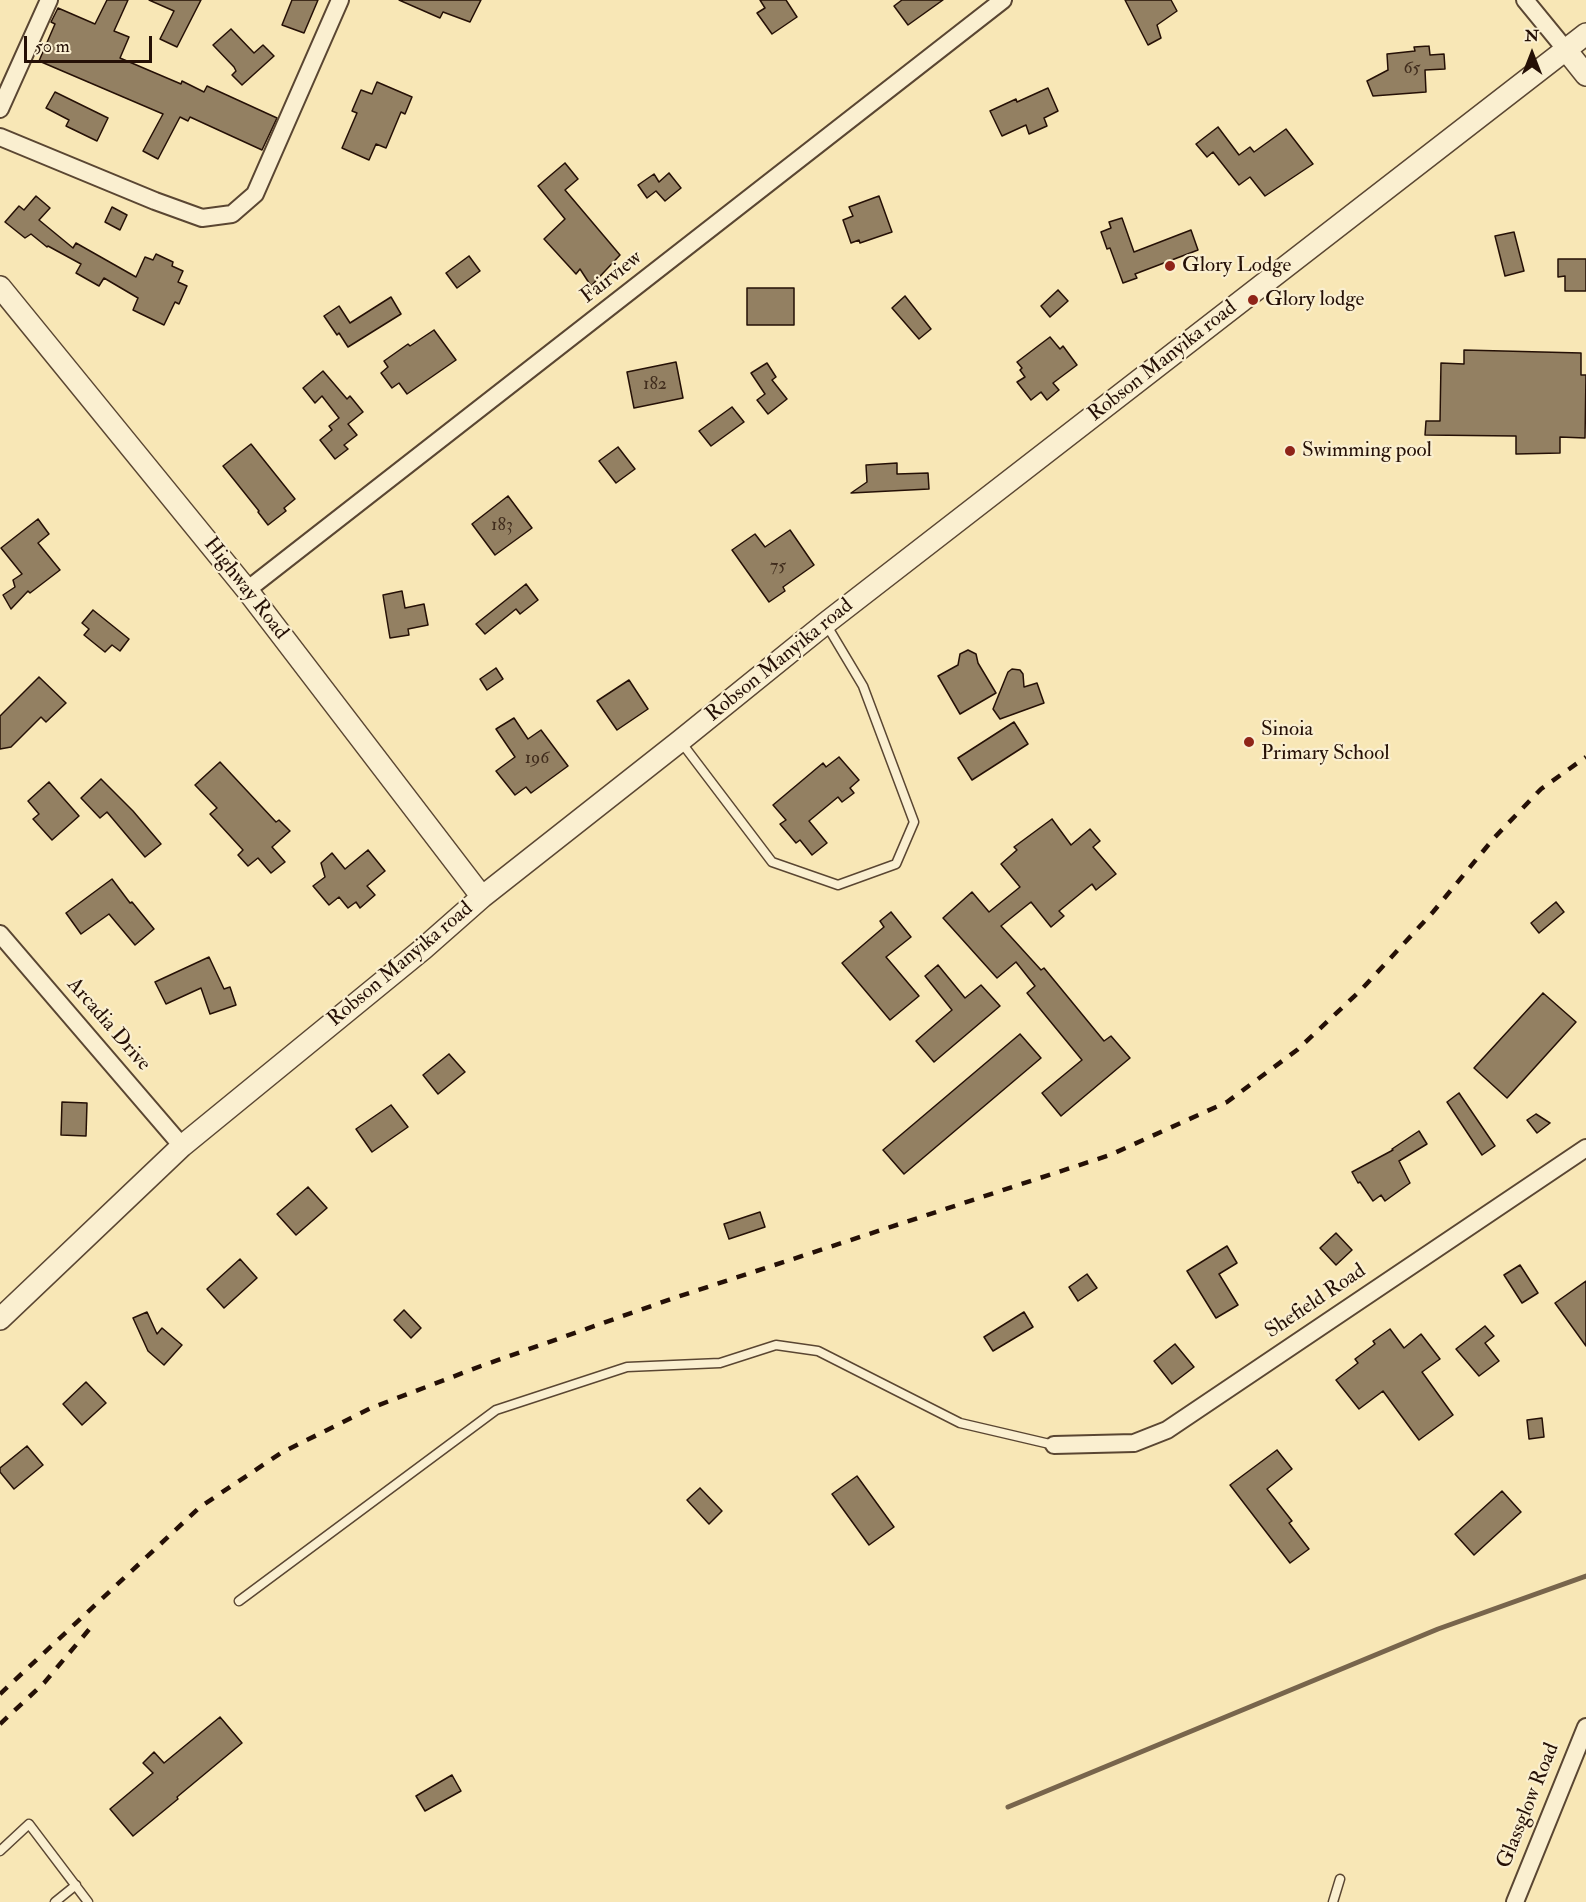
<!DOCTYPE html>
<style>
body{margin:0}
#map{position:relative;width:1586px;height:1902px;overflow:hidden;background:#f8e7b6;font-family:"IM FELL Double Pica",serif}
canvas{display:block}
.north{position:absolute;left:1502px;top:24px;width:60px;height:60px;-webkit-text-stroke:4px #faefd0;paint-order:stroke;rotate:0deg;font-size:16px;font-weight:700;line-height:24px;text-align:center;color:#251006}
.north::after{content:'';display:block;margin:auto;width:21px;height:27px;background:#251006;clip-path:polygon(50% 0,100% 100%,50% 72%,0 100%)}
.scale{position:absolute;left:24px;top:36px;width:128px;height:27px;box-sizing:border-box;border:3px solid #251006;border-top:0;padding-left:8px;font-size:18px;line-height:21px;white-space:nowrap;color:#251006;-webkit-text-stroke:4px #faefd0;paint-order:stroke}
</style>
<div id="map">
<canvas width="1586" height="1902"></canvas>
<div class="north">N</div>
<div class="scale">50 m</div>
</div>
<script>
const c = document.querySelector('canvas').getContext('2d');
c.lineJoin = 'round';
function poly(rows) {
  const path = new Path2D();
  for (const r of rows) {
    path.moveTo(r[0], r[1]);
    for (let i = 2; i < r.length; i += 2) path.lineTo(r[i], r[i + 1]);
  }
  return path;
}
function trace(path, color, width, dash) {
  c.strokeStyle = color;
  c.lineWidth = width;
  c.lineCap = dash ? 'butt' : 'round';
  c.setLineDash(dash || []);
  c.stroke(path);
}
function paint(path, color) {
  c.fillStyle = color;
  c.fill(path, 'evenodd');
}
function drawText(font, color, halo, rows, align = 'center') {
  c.font = font + ' "IM FELL Double Pica",serif';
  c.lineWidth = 4.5;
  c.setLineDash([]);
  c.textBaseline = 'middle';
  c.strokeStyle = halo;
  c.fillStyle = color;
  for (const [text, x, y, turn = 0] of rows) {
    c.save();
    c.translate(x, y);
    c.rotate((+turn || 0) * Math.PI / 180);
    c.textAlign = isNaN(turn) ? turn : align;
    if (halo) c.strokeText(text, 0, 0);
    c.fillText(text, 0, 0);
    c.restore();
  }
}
trace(poly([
 [1008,1807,1438,1629,1586,1576]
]), '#78654c', 5);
const building = poly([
 [107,0,128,0,114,31,129,37,120,58,181,84,182,81,204,92,207,86,277,118,262,150,190,117,188,121,180,117,158,159,143,151,163,114,39,61,55,24,51,22,58,8,95,24,107,0],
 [149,0,201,0,177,47,160,39,174,11,149,0],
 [292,0,318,0,304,33,282,25,292,0],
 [399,0,481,0,470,22,443,12,440,18,399,0],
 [760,0,786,0,797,17,772,34,757,13,765,8,760,0],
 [902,0,943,0,908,25,894,6,902,0],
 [1125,0,1171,0,1177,11,1157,25,1161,38,1148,45,1125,0],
 [231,29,254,53,263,45,274,56,242,85,232,75,236,71,234,67,213,45,231,29],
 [1429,46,1430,55,1444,54,1445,69,1425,70,1426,92,1373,96,1367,81,1388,70,1387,54,1415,51,1414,47,1429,46],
 [377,82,412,97,405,114,401,112,386,148,376,144,369,160,342,148,357,113,352,111,361,90,372,94,377,82],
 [1048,88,1058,111,1044,118,1047,126,1029,134,1026,125,1002,136,990,111,1016,99,1017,102,1048,88],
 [55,92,108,118,97,141,66,126,69,120,46,108,55,92],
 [1218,127,1239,155,1250,147,1254,152,1286,129,1313,164,1265,196,1250,177,1239,185,1213,152,1207,157,1196,144,1218,127],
 [565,163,578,179,565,190,620,255,591,286,580,269,576,274,544,239,565,219,538,186,565,163],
 [669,173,681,188,665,201,656,191,647,198,638,185,654,174,659,182,669,173],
 [36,196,50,208,39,220,73,248,76,243,136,277,145,257,153,260,156,254,173,262,172,266,183,271,178,282,187,286,179,304,175,302,164,325,133,310,138,298,104,278,99,286,76,273,81,264,48,246,47,247,31,234,25,238,5,222,19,206,24,210,36,196],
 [879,196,892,232,860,243,859,240,851,243,843,220,853,216,849,207,879,196],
 [112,207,127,215,120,230,105,222,112,207],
 [1122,218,1134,252,1191,230,1198,250,1135,274,1137,278,1123,283,1110,248,1107,249,1101,232,1111,228,1109,222,1122,218],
 [1514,232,1524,271,1505,276,1495,236,1514,232],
 [469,256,480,271,457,288,446,273,469,256],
 [1558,259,1586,259,1586,291,1565,291,1565,276,1558,277,1558,259],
 [747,288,794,288,794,325,747,325,747,288],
 [1058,290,1068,301,1050,317,1041,306,1058,290],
 [905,296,931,329,919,339,892,308,905,296],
 [391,297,401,314,348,347,339,333,337,335,324,316,339,306,350,323,391,297],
 [434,330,456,360,407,394,399,383,392,388,381,373,388,367,384,361,408,344,410,346,434,330],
 [1050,337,1060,349,1063,346,1077,365,1053,383,1059,390,1047,400,1041,392,1031,400,1017,382,1025,377,1020,370,1022,368,1017,362,1050,337],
 [1464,350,1581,353,1581,375,1586,375,1585,438,1560,437,1560,453,1516,454,1516,436,1425,435,1426,421,1440,421,1441,363,1464,364,1464,350],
 [676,362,683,398,634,408,627,372,676,362],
 [767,363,776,377,772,380,787,399,768,414,757,400,765,394,751,373,767,363],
 [323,371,347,399,350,396,363,412,348,424,357,435,344,445,348,449,335,459,320,440,332,430,329,426,339,418,322,396,315,403,303,388,323,371],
 [732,407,744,422,711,446,699,431,732,407],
 [251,444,295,499,284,508,286,511,268,525,258,512,259,511,223,466,251,444],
 [618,447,635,469,616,483,599,461,618,447],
 [897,463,897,474,928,473,929,489,851,493,867,482,866,465,897,463],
 [508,496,532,528,495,555,472,524,508,496],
 [38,519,49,534,38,543,60,570,30,593,28,591,11,609,3,595,15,587,13,580,22,574,1,548,38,519],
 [790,530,814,565,783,587,785,591,769,602,732,550,755,534,765,547,790,530],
 [526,584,538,600,520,614,516,609,485,634,476,624,526,584],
 [402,591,405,608,424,604,428,625,408,629,409,635,390,638,383,595,402,591],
 [93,610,129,639,120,651,112,645,105,652,84,635,89,629,82,623,93,610],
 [968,650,976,654,978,663,996,693,960,714,938,676,958,665,960,654,968,650],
 [496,668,503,679,487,690,480,679,496,668],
 [1012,669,1020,670,1023,674,1024,687,1037,683,1044,703,1000,719,993,709,1008,672,1012,669],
 [39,677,66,703,46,722,41,717,11,747,0,749,0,716,39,677],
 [629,680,648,709,617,730,597,701,629,680],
 [514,718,528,739,541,730,568,766,531,793,526,787,515,795,496,771,515,757,496,729,514,718],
 [1014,722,1028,744,972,780,958,758,1014,722],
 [839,757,859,780,850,788,854,793,842,802,838,797,809,821,827,843,812,855,800,840,796,843,780,824,786,820,773,805,823,763,826,767,839,757],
 [220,762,276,822,279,820,290,831,272,847,285,862,271,873,258,858,248,866,238,855,243,850,210,814,217,808,195,785,220,762],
 [101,779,133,811,161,844,145,857,107,812,100,818,81,798,101,779],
 [49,782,79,816,52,840,33,819,39,814,28,801,49,782],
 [1052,819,1071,845,1090,829,1100,841,1093,847,1116,874,1096,890,1092,884,1059,911,1064,916,1051,927,1031,902,1001,926,1041,970,1044,968,1104,1041,1111,1036,1130,1058,1061,1116,1042,1093,1082,1060,1027,993,1035,986,1016,962,997,978,943,918,972,892,989,912,1020,887,1001,864,1017,850,1014,847,1052,819],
 [368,850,385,871,367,886,375,895,360,908,356,902,348,908,339,897,329,905,313,886,325,877,321,863,332,853,345,869,368,850],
 [112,879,130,903,132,902,154,929,135,945,109,914,81,934,66,913,112,879],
 [1556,902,1564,912,1539,933,1531,923,1556,902],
 [891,912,911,937,886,957,919,996,890,1020,842,963,884,927,880,921,891,912],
 [209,957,224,989,230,987,236,1005,210,1014,201,988,166,1004,155,982,209,957],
 [938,965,965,998,981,985,1000,1006,934,1062,916,1041,952,1010,925,976,938,965],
 [1543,993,1576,1022,1507,1098,1474,1068,1543,993],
 [1020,1034,1041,1058,904,1174,883,1150,1020,1034],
 [449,1054,465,1072,438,1094,423,1075,449,1054],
 [1459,1093,1495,1146,1482,1155,1447,1102,1459,1093],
 [62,1102,87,1103,86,1136,61,1135,62,1102],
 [391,1105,408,1127,372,1152,356,1129,391,1105],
 [1536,1114,1550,1123,1537,1133,1527,1120,1536,1114],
 [1419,1131,1427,1144,1399,1161,1410,1183,1385,1201,1381,1195,1373,1201,1360,1182,1358,1183,1352,1172,1393,1150,1392,1149,1419,1131],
 [308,1187,327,1208,296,1235,277,1214,308,1187],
 [760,1212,765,1227,729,1239,724,1224,760,1212],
 [1336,1233,1352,1250,1336,1265,1320,1248,1336,1233],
 [1227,1246,1237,1263,1219,1274,1238,1305,1216,1318,1187,1271,1227,1246],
 [240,1259,257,1278,224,1308,207,1289,240,1259],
 [1520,1265,1538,1293,1522,1303,1504,1275,1520,1265],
 [1087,1274,1097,1288,1078,1301,1069,1287,1087,1274],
 [1586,1281,1586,1346,1555,1303,1586,1281],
 [404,1310,421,1328,411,1338,394,1320,404,1310],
 [147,1312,157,1334,162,1328,182,1345,164,1365,148,1351,133,1318,147,1312],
 [1024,1312,1033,1327,993,1351,984,1337,1024,1312],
 [1485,1326,1494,1336,1485,1343,1499,1361,1479,1376,1456,1349,1485,1326],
 [1390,1329,1404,1348,1421,1334,1440,1359,1422,1372,1453,1415,1419,1440,1383,1391,1359,1409,1336,1380,1358,1363,1355,1359,1375,1344,1373,1341,1390,1329],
 [1175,1344,1194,1367,1172,1384,1154,1361,1175,1344],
 [86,1382,106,1403,82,1425,63,1404,86,1382],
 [1542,1418,1544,1437,1529,1439,1527,1420,1542,1418],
 [27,1446,43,1465,14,1489,0,1472,0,1468,27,1446],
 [1277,1450,1292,1469,1267,1489,1292,1521,1289,1523,1309,1549,1290,1563,1230,1485,1277,1450],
 [857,1476,894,1527,869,1545,832,1494,857,1476],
 [700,1488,722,1511,709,1524,687,1500,700,1488],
 [1502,1491,1521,1512,1474,1555,1455,1534,1502,1491],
 [220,1717,242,1743,177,1797,178,1799,133,1836,110,1809,153,1773,143,1763,154,1752,164,1763,220,1717],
 [452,1775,461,1791,425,1811,416,1796,452,1775]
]);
paint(building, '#938062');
trace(building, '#251006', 1.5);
const service = poly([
 [681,742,772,862,838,885,896,864,914,822,863,686,826,624],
 [239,1601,496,1410,627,1367,720,1363,776,1345,818,1351,960,1423,1054,1445],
 [0,1851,29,1824,88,1902],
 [55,1902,76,1885],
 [1333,1902,1340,1879]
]);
const minor = poly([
 [1525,0,1566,50],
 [0,109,49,0],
 [0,137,155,201,202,218,232,214,255,194,340,0],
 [247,590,1003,0],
 [0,934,182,1146],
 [1054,1445,1134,1443,1167,1430,1586,1148],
 [1515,1902,1586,1727]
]);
const tertiary = poly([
 [1566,50,1586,75],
 [0,287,247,590,482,897],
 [0,1319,182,1146,423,949,482,897,680,741,826,623,1586,34]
]);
trace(service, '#5a4632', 11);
trace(minor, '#5a4632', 20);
trace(tertiary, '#5a4632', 24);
trace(service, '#faefd0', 8);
trace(minor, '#faefd0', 16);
trace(tertiary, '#faefd0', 21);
trace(poly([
 [0,1694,200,1507,281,1453,371,1408,481,1366,674,1298,1110,1155,1227,1102,1297,1050,1361,990,1433,912,1494,838,1541,789,1586,757],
 [0,1724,44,1683,92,1626]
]), '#251006', 4.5, [10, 10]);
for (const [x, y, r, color] of [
 [1170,266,6,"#8f2418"],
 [1253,300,6,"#8f2418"],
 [1290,451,6,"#8f2418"],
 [1249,742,6,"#8f2418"]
]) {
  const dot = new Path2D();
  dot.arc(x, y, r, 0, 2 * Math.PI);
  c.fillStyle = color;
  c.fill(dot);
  trace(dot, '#faefd0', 2);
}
drawText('18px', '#402c1d', null, [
 ["65",1412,69],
 ["182",655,385],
 ["183",502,526],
 ["75",778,567],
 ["196",537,759]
]);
drawText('21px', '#251006', '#faefd0', [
 ["Glory Lodge",1182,266],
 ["Glory lodge",1265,300],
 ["Swimming pool",1302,451],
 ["Sinoia",1261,730],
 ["Primary School",1261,754]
], 'left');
drawText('21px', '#251006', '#faefd0', [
 ["Fairview",612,278,-38],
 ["Robson Manyika road",1163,362,-38],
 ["Highway Road",245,589,52],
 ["Robson Manyika road",780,661,-39],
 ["Robson Manyika road",401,965,-40],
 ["Arcadia Drive",108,1025,49],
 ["Shefield Road",1316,1302,-34],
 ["Glassglow Road",1529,1806,-68]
]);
</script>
